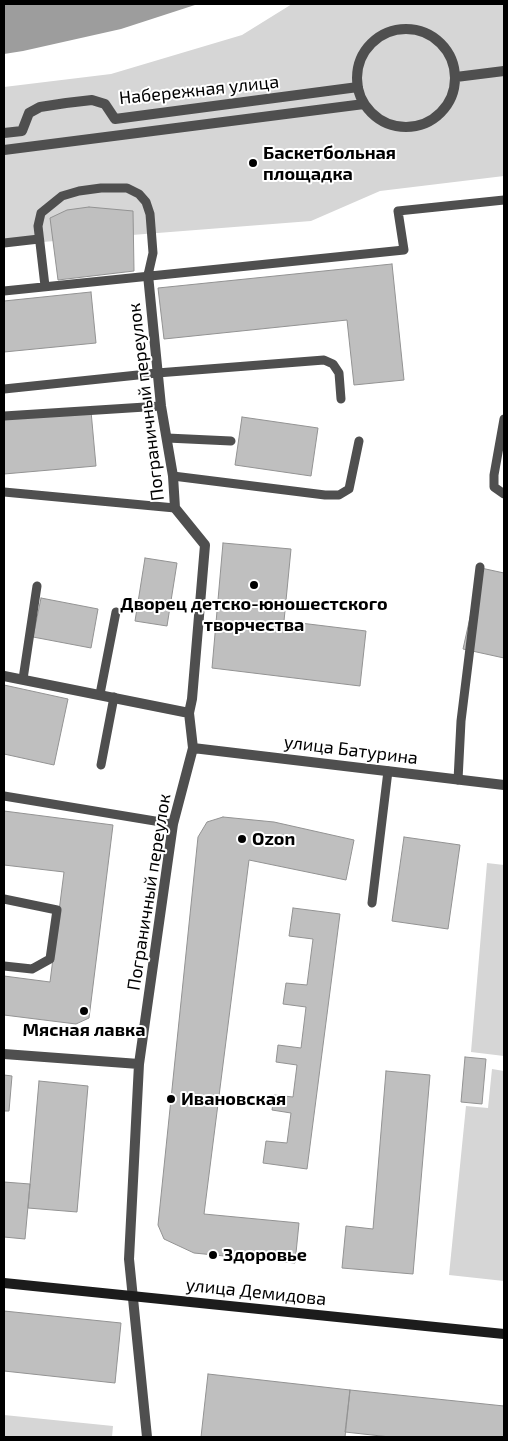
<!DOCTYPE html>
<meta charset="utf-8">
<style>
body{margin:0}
#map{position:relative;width:508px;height:1441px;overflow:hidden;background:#fff;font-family:"Exo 2",sans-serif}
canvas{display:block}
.frame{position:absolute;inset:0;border:5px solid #000;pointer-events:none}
</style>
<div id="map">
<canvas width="508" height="1441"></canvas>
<div class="frame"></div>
</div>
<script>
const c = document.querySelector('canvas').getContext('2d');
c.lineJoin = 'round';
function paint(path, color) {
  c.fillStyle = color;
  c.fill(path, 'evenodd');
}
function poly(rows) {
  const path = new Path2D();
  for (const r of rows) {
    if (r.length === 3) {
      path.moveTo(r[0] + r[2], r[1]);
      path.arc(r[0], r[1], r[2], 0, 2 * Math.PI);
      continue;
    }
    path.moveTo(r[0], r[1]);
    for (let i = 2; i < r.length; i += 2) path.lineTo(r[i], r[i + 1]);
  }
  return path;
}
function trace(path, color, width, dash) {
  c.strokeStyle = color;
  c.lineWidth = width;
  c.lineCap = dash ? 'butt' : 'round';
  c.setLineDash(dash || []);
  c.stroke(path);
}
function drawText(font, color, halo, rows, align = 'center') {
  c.font = font + ' "Exo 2",sans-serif';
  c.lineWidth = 4;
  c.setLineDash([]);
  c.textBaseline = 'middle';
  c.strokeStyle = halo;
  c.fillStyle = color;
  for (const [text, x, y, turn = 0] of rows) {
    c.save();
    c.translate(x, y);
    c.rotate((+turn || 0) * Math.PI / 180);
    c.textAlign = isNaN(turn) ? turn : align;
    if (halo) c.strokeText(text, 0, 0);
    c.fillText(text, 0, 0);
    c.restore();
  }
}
paint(poly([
 [292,4,504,4,504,176,380,191,311,221,4,245,4,87,111,74,242,35],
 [487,863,504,865,504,1056,471,1052],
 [492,1069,504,1071,504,1281,449,1275,466,1106,488,1108],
 [4,1415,113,1426,112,1437,4,1437]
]), '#d6d6d6');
paint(poly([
 [4,4,198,4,121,29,23,51,4,54]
]), '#9d9d9d');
const building = poly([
 [89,207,133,211,134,271,58,280,50,218,67,210,89,207],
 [392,264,404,380,354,385,347,320,164,339,158,288,392,264],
 [91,292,96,343,4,352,4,301,91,292],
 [91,411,96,466,4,474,4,418,91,411],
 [242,417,318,428,311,476,235,465,242,417],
 [223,543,291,549,284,621,366,631,360,686,212,668,223,543],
 [145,558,177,563,167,626,135,621,145,558],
 [481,568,504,573,504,658,463,649,481,568],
 [41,598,98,609,91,648,33,637,41,598],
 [4,685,68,699,54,765,4,754,4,685],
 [4,811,113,825,89,1018,76,1024,4,1015,4,976,50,982,64,872,4,865,4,811],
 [223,817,274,822,354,840,346,880,249,860,204,1214,299,1223,295,1263,194,1253,164,1239,158,1225,198,837,207,822,223,817],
 [404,837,460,845,448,929,392,921,404,837],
 [293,908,340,914,307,1169,263,1163,266,1141,287,1143,291,1113,272,1110,274,1095,293,1097,297,1065,276,1062,278,1045,301,1048,306,1007,283,1004,286,983,307,985,313,939,289,936,293,908],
 [465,1057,486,1059,482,1104,461,1102,465,1057],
 [386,1071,430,1075,413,1274,342,1268,346,1226,373,1229,386,1071],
 [4,1075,12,1076,9,1111,4,1111,4,1075],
 [39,1081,88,1086,77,1212,28,1208,39,1081],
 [4,1182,30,1184,25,1239,4,1237,4,1182],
 [4,1311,121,1323,115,1383,4,1371,4,1311],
 [208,1374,350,1390,345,1437,201,1437,208,1374],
 [350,1390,504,1406,504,1437,390,1437,345,1432,350,1390]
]);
paint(building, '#bfbfbf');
trace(building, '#939393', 1);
trace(poly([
 [4,243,39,239],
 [45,286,38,226,41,213,62,196,79,191,101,188,127,188,139,194,146,202,150,214,153,253,148,275],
 [4,291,404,250,398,211,504,200],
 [4,389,157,373,324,360,333,364,339,373,341,399],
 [4,416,161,406],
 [504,419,494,475,494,487,504,494],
 [167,438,231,441],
 [173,476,325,495,339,495,349,489,359,441],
 [4,492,175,508],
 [23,679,37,586],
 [100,694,116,612],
 [101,765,114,697],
 [458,780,461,721,480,567],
 [4,796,173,824],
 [4,899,57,910,50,959,32,969,4,966],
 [372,903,388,771]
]), '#4f4f4f', 9);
trace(poly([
 [406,78,49],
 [456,77,504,71],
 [4,133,22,131,29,113,40,107,66,103,92,100,105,104,115,119,358,87],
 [4,150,364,104],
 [4,676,189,713],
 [193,748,504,785],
 [4,1054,139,1064],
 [147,1437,129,1259,139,1064,173,824,193,748,189,713,192,699,205,545,175,508,173,476,161,406,148,275]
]), '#4f4f4f', 10);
trace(poly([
 [4,1283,504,1334]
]), '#1c1c1c', 10);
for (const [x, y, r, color] of [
 [253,163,5,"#000"],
 [254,585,5,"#000"],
 [242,839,5,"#000"],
 [84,1011,5,"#000"],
 [171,1099,5,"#000"],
 [213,1255,5,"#000"]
]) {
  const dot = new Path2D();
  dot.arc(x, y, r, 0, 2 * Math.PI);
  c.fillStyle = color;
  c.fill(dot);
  trace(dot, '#fff', 2);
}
drawText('18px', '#000', '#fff', [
 ["Набережная улица",199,90,-6],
 ["Пограничный переулок",146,402,-97],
 ["улица Батурина",351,750,7],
 ["Пограничный переулок",149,892,-81],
 ["улица Демидова",256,1292,6]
]);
drawText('bold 18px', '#000', '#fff', [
 ["Баскетбольная",263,153],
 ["площадка",263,174],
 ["Дворец детско-юношестского",254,604,"center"],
 ["творчества",254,625,"center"],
 ["Ozon",252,839],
 ["Мясная лавка",84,1030,"center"],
 ["Ивановская",181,1099],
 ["Здоровье",223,1255]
], 'left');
</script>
